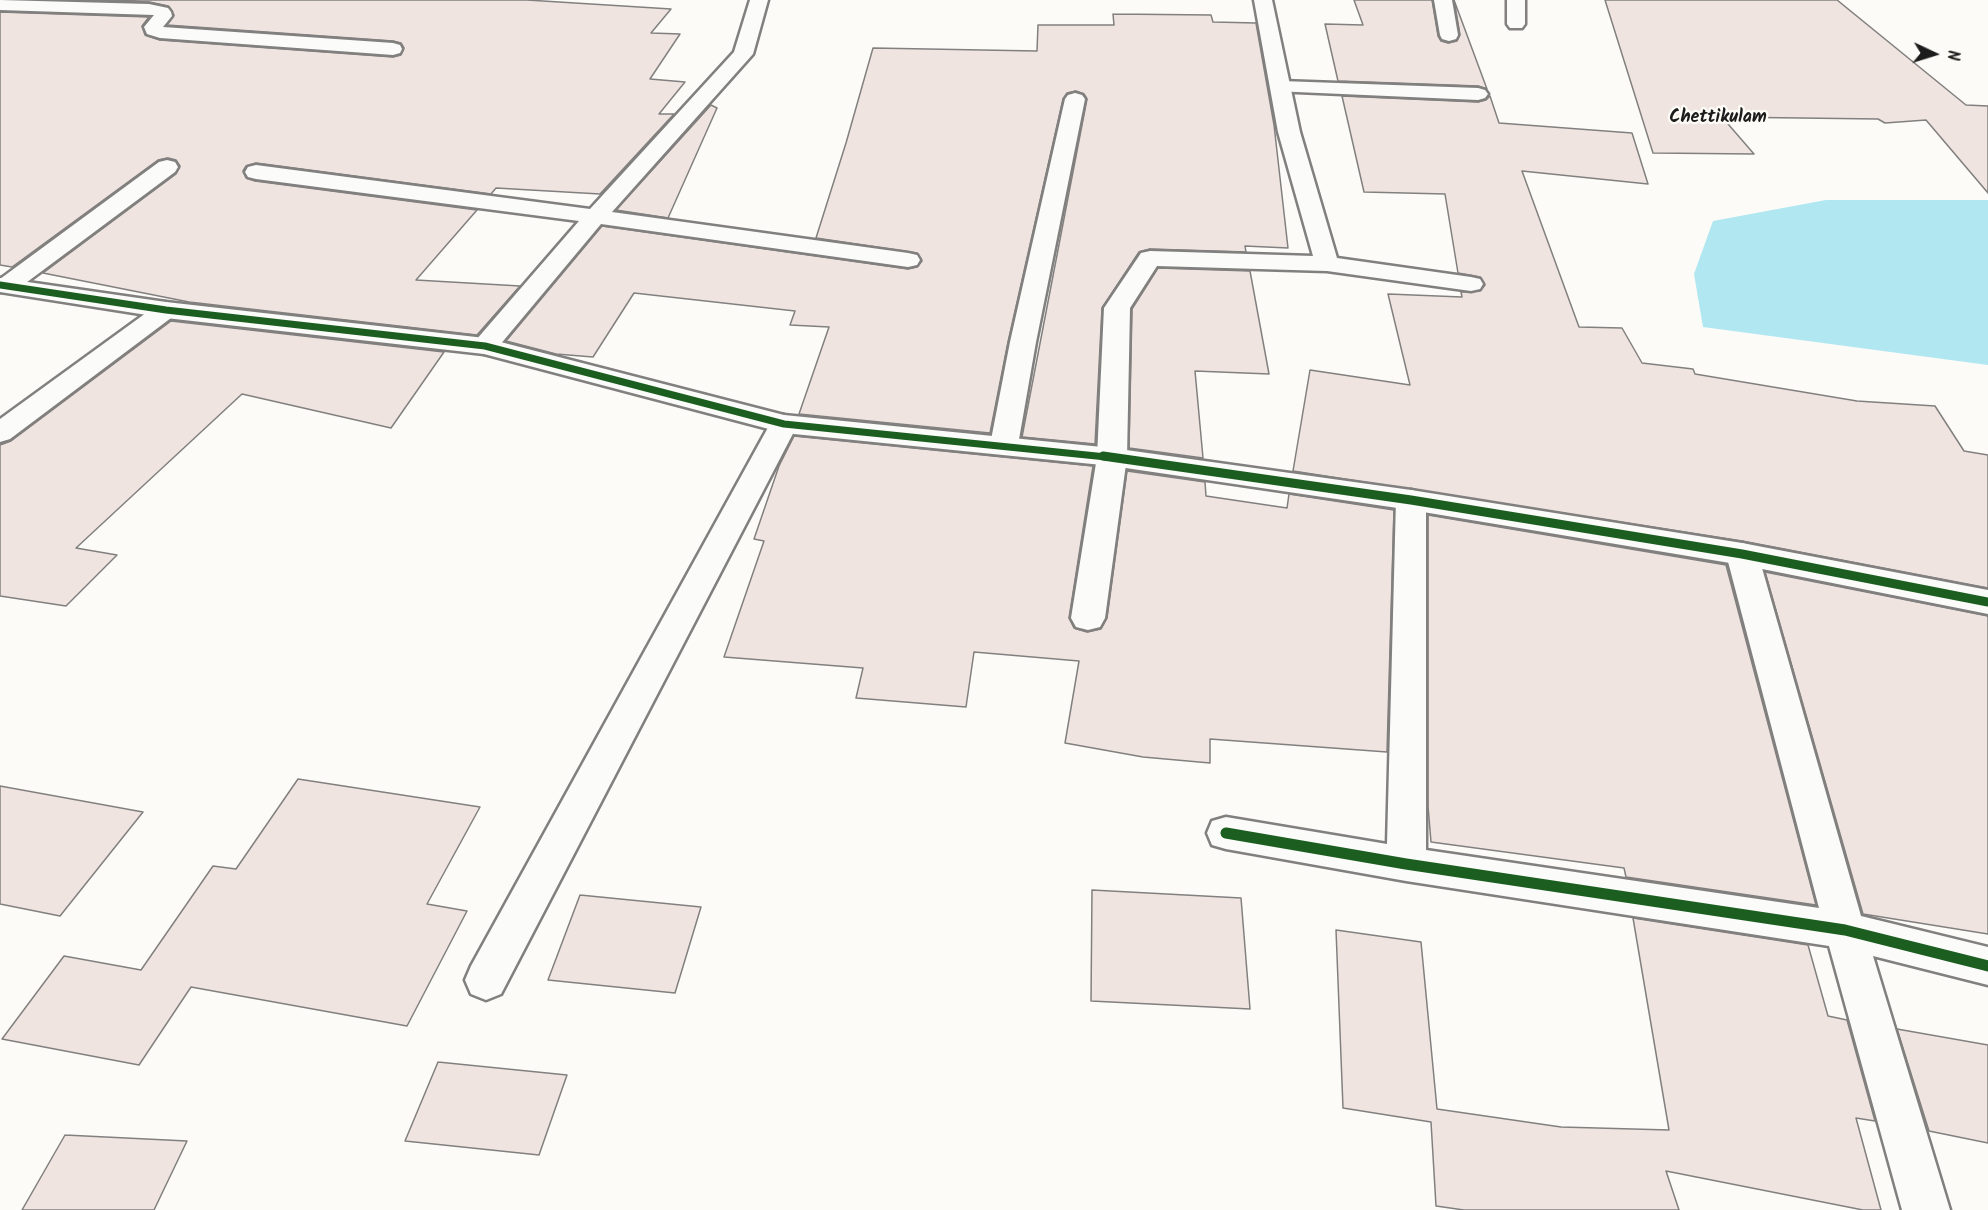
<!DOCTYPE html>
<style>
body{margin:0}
#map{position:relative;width:1988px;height:1210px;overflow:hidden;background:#fcfbf8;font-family:Kalam,sans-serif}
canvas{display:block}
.north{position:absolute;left:1904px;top:24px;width:60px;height:60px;-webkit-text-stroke:4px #fdfcf7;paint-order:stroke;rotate:94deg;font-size:16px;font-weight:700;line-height:24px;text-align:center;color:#1c1c1c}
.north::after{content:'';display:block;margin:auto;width:21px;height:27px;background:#1c1c1c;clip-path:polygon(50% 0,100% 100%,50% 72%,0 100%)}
</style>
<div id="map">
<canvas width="1988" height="1210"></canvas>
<div class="north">N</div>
</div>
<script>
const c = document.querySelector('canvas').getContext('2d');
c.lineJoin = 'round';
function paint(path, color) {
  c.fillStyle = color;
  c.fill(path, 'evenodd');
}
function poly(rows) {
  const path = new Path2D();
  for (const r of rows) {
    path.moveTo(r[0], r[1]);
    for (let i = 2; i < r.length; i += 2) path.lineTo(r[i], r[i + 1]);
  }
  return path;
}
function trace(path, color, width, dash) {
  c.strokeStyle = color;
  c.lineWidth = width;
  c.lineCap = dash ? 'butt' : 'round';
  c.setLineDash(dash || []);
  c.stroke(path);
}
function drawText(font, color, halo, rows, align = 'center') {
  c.font = font + ' Kalam,sans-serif';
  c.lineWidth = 4.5;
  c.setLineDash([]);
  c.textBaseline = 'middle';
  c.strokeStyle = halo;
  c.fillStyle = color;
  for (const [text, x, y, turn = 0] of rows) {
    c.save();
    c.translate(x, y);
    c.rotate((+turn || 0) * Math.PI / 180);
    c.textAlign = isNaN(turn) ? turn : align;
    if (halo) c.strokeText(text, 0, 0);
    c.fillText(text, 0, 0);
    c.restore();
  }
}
paint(poly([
 [1826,200,1988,200,1988,365,1703,327,1694,274,1713,221]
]), '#b0e7f0');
const building = poly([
 [84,0,527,0,671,9,651,33,680,34,650,79,685,82,659,114,674,114,600,194,496,188,491,194,256,163,246,166,243,171,246,178,255,181,477,210,416,280,520,286,477,335,189,302,43,273,176,174,180,166,176,160,168,158,158,160,12,267,0,265,0,12,149,17,142,26,145,35,160,40,393,57,401,55,404,48,401,43,393,41,167,25,174,15,168,6,149,2,84,0],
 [1354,0,1432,0,1438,36,1441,41,1448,43,1457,41,1460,35,1454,0,1487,89,1478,86,1338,81,1325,24,1363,25,1354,0],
 [1605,0,1837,0,1966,105,1988,106,1988,193,1926,120,1885,123,1878,119,1722,117,1754,154,1653,153,1605,0],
 [1113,14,1211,15,1213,22,1256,23,1274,125,1288,248,1245,246,1246,252,1150,249,1139,252,1102,308,1095,444,1022,437,1087,99,1084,94,1076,91,1067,93,1063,99,1008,342,990,433,799,414,829,327,790,325,795,311,634,293,593,357,556,354,506,341,602,226,908,269,917,267,922,261,917,253,816,238,846,143,873,48,1037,51,1038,25,1114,25,1113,14],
 [1342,96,1478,102,1486,100,1490,96,1499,123,1632,133,1648,184,1522,171,1579,327,1622,328,1642,363,1693,369,1695,374,1857,401,1935,406,1964,451,1988,455,1988,588,1742,541,1293,471,1310,370,1410,385,1388,294,1462,297,1461,292,1480,291,1485,285,1480,277,1458,273,1445,194,1364,192,1342,96],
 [711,105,717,108,668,218,616,210,711,105],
 [1158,268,1250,271,1269,374,1195,371,1203,458,1129,448,1132,309,1158,268],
 [171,321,444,352,391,428,242,394,76,548,117,555,66,606,0,596,0,445,11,441,171,321],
 [794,436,1093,466,1069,618,1074,628,1087,632,1101,629,1107,618,1127,471,1205,482,1206,496,1287,508,1289,494,1394,510,1387,752,1210,739,1210,763,1143,757,1065,743,1079,661,974,652,966,707,856,698,863,668,724,657,764,541,754,539,779,466,794,436],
 [1428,515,1726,565,1816,905,1626,877,1624,868,1431,842,1428,806,1428,515],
 [1765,572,1988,616,1988,934,1863,914,1765,572],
 [298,779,480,807,427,904,467,911,407,1026,191,987,139,1065,2,1039,64,956,141,970,213,866,236,869,298,779],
 [0,786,143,812,60,916,0,904,0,786],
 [1092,890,1241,898,1250,1009,1091,1001,1092,890],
 [580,895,701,907,675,993,548,980,580,895],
 [1633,918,1808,945,1828,1016,1847,1020,1875,1121,1856,1118,1881,1210,1863,1210,1666,1171,1679,1210,1464,1210,1436,1206,1431,1122,1343,1108,1336,930,1421,942,1437,1109,1561,1127,1669,1130,1633,918],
 [1897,1029,1988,1045,1988,1143,1929,1131,1897,1029],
 [438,1062,567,1075,539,1155,405,1141,438,1062],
 [65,1135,187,1141,154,1210,22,1210,65,1135]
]);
paint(building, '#f0e4e1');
trace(building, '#81807f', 1.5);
const service = poly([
 [1434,0,1452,0,1458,35,1456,39,1449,41,1442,39,1440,35,1434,0],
 [1507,0,1525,0,1525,24,1522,28,1510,28,1507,24,1507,0],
 [1281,81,1478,88,1485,90,1488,94,1485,98,1478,100,1274,91,1271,87,1274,83,1281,81]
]);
const minor = poly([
 [0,0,149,4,168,8,171,12,172,16,163,27,393,43,400,45,402,49,400,53,393,55,160,38,147,34,144,27,154,15,0,10,0,0],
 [750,0,768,0,753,54,612,212,908,253,917,255,920,260,917,265,908,267,601,224,494,352,485,354,476,352,472,346,476,340,579,221,256,179,248,177,245,172,248,167,256,165,590,209,734,52,750,0],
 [1254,0,1272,0,1300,132,1337,258,1471,277,1480,279,1483,284,1480,289,1471,291,1327,271,1157,266,1130,308,1127,457,1105,618,1100,627,1088,630,1076,627,1071,618,1097,457,1104,308,1141,253,1150,251,1313,256,1278,132,1254,0],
 [1075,93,1082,95,1085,99,1036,342,1018,445,1014,451,1004,454,994,451,990,445,1010,342,1065,99,1068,95,1075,93],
 [167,160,175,162,178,167,175,172,15,291,0,292,0,279,159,162,167,160],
 [166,302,175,305,179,310,175,315,10,439,0,442,0,419,157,305,166,302],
 [784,415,794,418,798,424,501,994,486,1000,471,994,465,980,471,966,770,424,774,418,784,415],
 [1411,490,1422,493,1426,500,1426,850,1819,908,1726,554,1731,546,1742,543,1753,546,1758,554,1861,916,1988,947,1988,985,1873,956,1950,1210,1902,1210,1829,946,1406,881,1226,849,1212,845,1207,833,1212,821,1226,817,1387,844,1396,500,1400,493,1411,490]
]);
const tertiary = poly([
 [0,278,166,302,485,338,784,415,1112,448,1411,490,1742,543,1988,590,1988,614,1742,565,1411,510,1112,466,784,433,484,354,166,318,0,292,0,278]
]);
trace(service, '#81807f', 5);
trace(minor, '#81807f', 5);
trace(tertiary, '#81807f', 5);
paint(service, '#fbfbf9');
paint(minor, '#fbfbf9');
paint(tertiary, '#fbfbf9');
trace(poly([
 [0,285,166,310,485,346,784,424,1116,458]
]), '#1b5e20', 7);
trace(poly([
 [1103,456,1411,500,1742,554,1988,602]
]), '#1b5e20', 9);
trace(poly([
 [1226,833,1406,864,1845,930,1988,966]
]), '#1b5e20', 11);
drawText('bold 18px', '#1c1c1c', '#fdfcf7', [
 ["Chettikulam",1718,119]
]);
</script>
